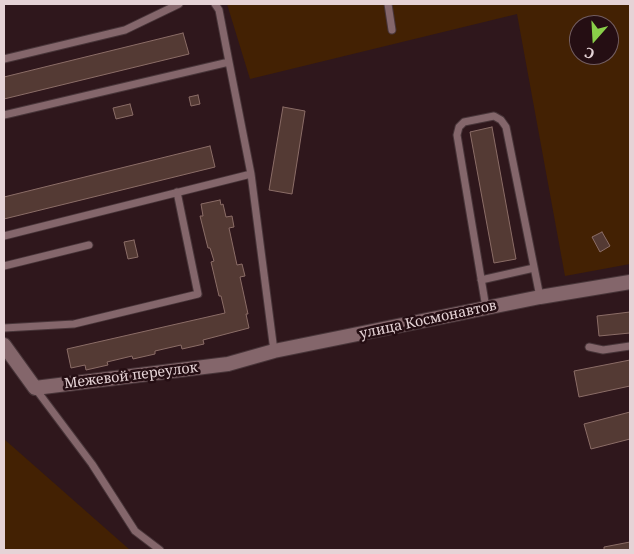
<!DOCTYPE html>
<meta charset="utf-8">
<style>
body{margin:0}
#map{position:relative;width:634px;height:554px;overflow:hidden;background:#2f171c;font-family:"Noto Serif",serif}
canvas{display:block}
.frame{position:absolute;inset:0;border:5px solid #e5d3d6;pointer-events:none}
.north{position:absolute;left:569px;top:15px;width:50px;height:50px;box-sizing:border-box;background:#250e13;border:1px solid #725d61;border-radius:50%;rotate:199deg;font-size:14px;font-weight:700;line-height:20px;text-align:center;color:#e5d3d6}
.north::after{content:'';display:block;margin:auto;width:18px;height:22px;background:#89cf49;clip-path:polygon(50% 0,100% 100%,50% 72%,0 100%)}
</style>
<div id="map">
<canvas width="634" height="554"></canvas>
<div class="frame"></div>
<div class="north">С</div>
</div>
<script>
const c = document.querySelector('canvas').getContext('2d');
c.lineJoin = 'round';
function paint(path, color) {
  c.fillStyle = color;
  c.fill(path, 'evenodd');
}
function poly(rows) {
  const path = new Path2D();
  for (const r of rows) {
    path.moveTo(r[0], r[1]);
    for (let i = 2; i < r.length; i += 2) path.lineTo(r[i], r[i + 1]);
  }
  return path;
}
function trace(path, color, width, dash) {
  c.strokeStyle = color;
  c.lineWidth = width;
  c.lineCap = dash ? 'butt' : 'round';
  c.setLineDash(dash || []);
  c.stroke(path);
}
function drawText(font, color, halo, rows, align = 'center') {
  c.font = font + ' "Noto Serif",serif';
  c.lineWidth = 5;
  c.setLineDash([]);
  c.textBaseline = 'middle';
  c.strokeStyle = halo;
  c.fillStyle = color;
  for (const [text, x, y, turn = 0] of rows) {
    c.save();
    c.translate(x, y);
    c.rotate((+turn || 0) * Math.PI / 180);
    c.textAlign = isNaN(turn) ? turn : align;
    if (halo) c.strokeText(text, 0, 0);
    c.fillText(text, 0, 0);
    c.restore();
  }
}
paint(poly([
 [227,4,630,4,630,264,565,276,517,14,250,79],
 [579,25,609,25,609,55,579,55],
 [4,439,130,550,4,550]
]), '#432103');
const building = poly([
 [183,33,189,54,4,99,4,77,183,33],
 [198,95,200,104,191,106,189,97,198,95],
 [130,104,133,115,116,119,113,108,130,104],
 [283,107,305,111,292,194,269,190,283,107],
 [492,127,516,259,494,263,470,132,492,127],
 [210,146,215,167,4,219,4,197,210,146],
 [220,200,221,205,223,204,226,217,232,216,234,227,229,228,237,265,242,264,245,276,240,277,248,314,246,314,249,328,203,340,204,344,182,349,181,345,155,351,155,354,133,359,132,356,107,362,108,365,86,370,85,365,71,368,67,349,225,313,221,296,219,296,211,262,214,261,210,248,208,248,200,216,203,216,201,204,220,200],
 [602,232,610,246,600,252,592,237,602,232],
 [134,240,138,257,128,259,124,242,134,240],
 [630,312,630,333,599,336,597,316,630,312],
 [630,360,630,386,579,397,574,371,630,360],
 [630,412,630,439,591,449,584,424,630,412],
 [630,542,630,550,604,550,604,547,630,542]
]);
paint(building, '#543a34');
trace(building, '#8b6d67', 1);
const lane = poly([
 [215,4,219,10,229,62],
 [388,4,392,30],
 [4,59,125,30,179,4],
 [4,115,229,62,251,174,274,351],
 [4,236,251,174],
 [4,266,89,245],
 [481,280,534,268],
 [486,308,457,135,459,127,464,122,494,116,501,120,506,127,540,297],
 [4,328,74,324,198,294,177,192],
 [589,347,603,350,630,346],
 [35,388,92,464,135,531,160,550]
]);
const street = poly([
 [4,345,35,388,228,364,274,351,540,297,630,282]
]);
trace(lane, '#483539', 9);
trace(street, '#483539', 16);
trace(lane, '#84666b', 7);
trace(street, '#84666b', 14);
drawText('14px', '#e5d3d6', '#250e13', [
 ["улица Космонавтов",428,320,-12],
 ["Межевой переулок",131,376,-7]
]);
</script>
